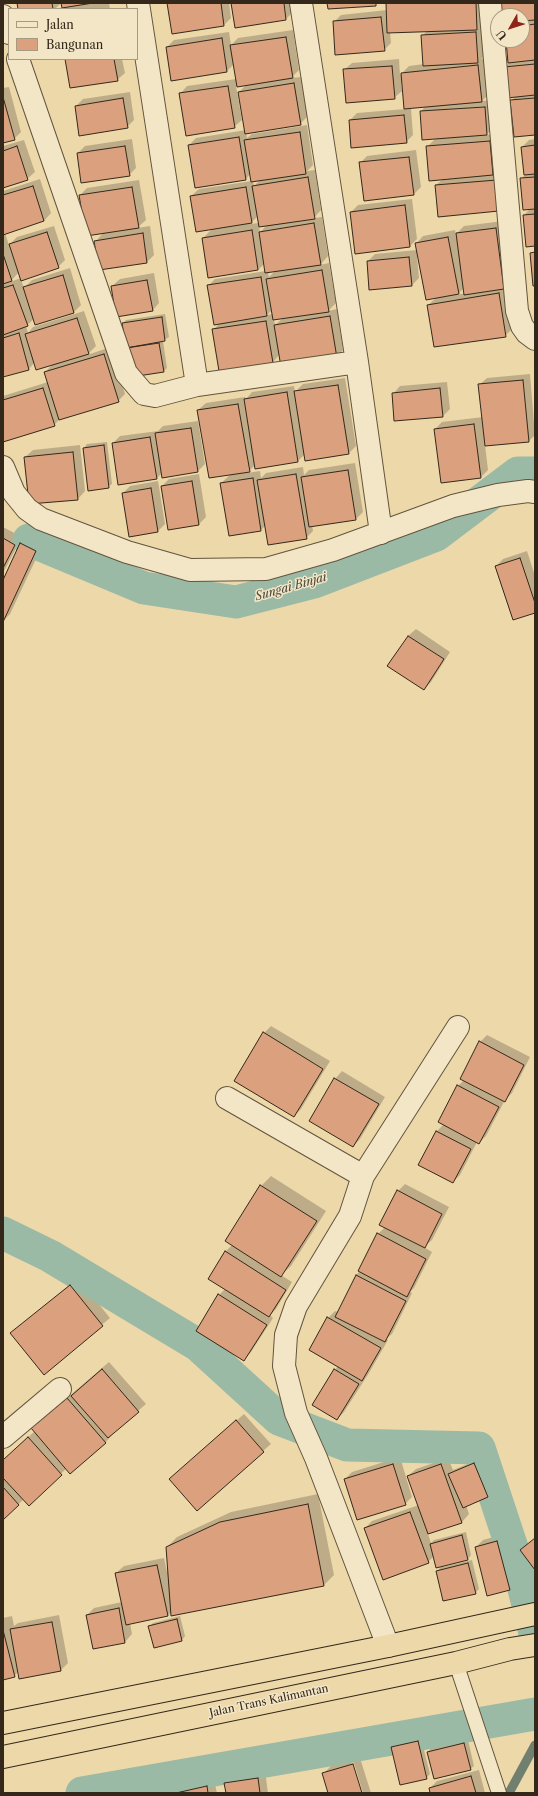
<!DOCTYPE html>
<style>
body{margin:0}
#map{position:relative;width:538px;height:1796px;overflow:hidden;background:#edd8a9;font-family:"Libre Caslon Text",serif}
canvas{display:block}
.frame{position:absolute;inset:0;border:4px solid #34281b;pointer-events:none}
.legend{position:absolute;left:8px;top:8px;width:130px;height:52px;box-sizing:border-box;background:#f3e6c7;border:1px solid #a79a82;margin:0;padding:5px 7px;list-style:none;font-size:12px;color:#34281b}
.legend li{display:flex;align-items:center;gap:8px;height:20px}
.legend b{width:20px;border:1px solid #a79a82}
.north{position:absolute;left:490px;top:8px;width:40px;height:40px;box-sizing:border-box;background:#f3e6c7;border:1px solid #a79a82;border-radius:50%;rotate:231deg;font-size:11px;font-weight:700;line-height:16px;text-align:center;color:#34281b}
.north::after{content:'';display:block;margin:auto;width:14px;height:18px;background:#8f2418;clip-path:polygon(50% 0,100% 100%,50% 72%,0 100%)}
</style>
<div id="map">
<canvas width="538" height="1796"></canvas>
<div class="frame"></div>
<ul class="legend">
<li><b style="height:5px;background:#f3e6c7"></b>Jalan</li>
<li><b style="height:11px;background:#dba07d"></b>Bangunan</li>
</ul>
<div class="north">U</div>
</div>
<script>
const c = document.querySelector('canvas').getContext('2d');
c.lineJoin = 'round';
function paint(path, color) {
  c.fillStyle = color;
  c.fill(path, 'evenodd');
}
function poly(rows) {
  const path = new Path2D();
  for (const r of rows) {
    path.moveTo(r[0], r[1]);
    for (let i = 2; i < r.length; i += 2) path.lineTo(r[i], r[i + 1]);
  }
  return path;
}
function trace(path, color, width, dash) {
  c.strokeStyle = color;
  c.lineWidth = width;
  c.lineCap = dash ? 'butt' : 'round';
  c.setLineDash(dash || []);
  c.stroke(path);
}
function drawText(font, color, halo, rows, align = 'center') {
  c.font = font + ' "Libre Caslon Text",serif';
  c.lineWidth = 3;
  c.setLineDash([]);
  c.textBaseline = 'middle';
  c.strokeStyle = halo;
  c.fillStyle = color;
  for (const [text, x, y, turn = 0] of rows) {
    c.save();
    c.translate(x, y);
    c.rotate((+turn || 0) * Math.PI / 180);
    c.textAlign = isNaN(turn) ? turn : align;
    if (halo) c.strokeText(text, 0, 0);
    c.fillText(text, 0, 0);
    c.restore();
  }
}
paint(poly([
 [18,3,61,3,55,9,19,9],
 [62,3,109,3,110,9,60,9,62,7],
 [168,3,229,3,231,18,224,25,173,33],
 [232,3,292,3,293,12,286,19,236,27],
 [387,3,483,3,484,22,480,25,483,25,485,55,481,59,485,58,489,94,482,101,492,100,494,127,486,135,497,134,506,203,436,185,443,179,427,147,436,138,421,111,426,106,411,108,413,135,406,142,350,120,357,113,405,109,403,81,401,81,402,91,394,98,344,70,352,63,399,59,400,75,409,66,424,64,422,36,428,30,390,31,391,43,384,50,334,22,341,15,387,10],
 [535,3,535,134,511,101,516,96,505,68,509,63,507,40,522,40,522,16],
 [293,30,299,70,291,78,301,77,308,116,300,124,246,132,247,138,252,134,307,125,313,165,307,171,315,170,321,210,314,218,322,217,328,256,320,265,329,263,336,303,328,311,337,309,343,350,336,357,280,354,273,362,213,330,220,323,208,286,215,279,266,271,265,263,258,270,203,238,212,229,191,196,199,189,252,181,250,174,246,179,189,145,196,138,246,130,239,92,247,84,236,86,242,120,234,127,180,94,187,86,236,79,234,64,227,71,167,47,174,40,229,32,231,45,238,38],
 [260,180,254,186,253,181],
 [258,216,259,223,250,224],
 [267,225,260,232,259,226],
 [275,271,269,277,268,272],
 [272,310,273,314,267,315],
 [283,318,275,325,274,319],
 [66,59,122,59,125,73,117,80],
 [9,87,21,132,14,139,3,142,3,88],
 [130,92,134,120,127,127,76,106,83,99],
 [132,139,136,168,129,175,78,153,85,146],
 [535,139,535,245,524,215,531,208,521,179,525,175,522,147,529,140],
 [24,140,35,172,27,179,3,187,3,146],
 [416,150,421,187,414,194,360,163,367,156],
 [40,179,51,213,44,221,5,233,9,245,17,237,54,226,65,260,58,267,21,280,24,288,32,280,70,268,81,305,74,312,35,324,34,319,26,326,28,333,33,327,84,311,96,346,87,355,111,347,125,394,118,401,60,419,54,425,3,441,3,396,48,382,45,372,54,363,35,362,29,369,3,376,3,191],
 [19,272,21,278,10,282],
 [139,180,146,220,137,228,150,226,154,255,147,262,100,269,96,241,104,232,80,195,87,188],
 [412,199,417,239,410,246,351,212,358,205],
 [503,221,513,328,505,336,428,305,436,298,418,256,417,256,419,278,412,285,368,261,375,254,417,250,416,244,423,236,455,230,456,234,464,226],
 [464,288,465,293,457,295],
 [154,273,159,303,152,311,112,286,120,279],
 [165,314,169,337,163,341,167,368,163,372,132,376,123,323,126,320],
 [530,374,535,435,529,441,485,445,488,470,481,477,435,429,442,422,483,417,479,385,487,378],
 [345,378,356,446,349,453,305,454,298,461,256,464,247,473,260,471,261,478,266,473,303,467,304,475,309,470,355,463,363,512,356,519,312,525,313,531,306,538,266,525,261,530,221,483,231,474,198,410,206,403,245,397,246,399,252,392,294,386,295,392,303,384],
 [447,382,450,409,443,416,393,394,400,386],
 [198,421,205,464,198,471,162,473,157,478,113,443,120,436,158,431,163,426],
 [107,442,112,484,108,487,84,448,87,444],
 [80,445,85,491,78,499,25,457,33,450],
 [199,474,206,517,199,524,169,529,162,486,169,479],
 [158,481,165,524,158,531,129,536,123,493,130,486],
 [3,527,22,537,3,573],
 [28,537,43,544,10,614,3,621,3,582,21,544],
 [527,551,535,576,535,612,496,566,503,559],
 [416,629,450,652,431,682,424,689,408,636],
 [271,1026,330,1061,301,1109,294,1116,264,1033],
 [487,1035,530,1057,512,1093,505,1100,486,1136,479,1143,477,1142,460,1175,453,1182,437,1131,444,1124,458,1086,464,1080,480,1042],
 [342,1071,385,1097,360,1139,353,1146,310,1120,335,1079],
 [271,1176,326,1211,291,1266,281,1275,292,1282,276,1309,270,1315,273,1318,251,1352,244,1360,219,1295,225,1289,225,1252,232,1245,261,1186],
 [405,1184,449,1207,432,1240,424,1247,432,1252,414,1288,410,1292,412,1293,392,1334,386,1339,388,1340,369,1373,344,1412,337,1419,335,1370,338,1366,328,1318,335,1311,338,1312,356,1275,360,1271,378,1234,385,1227,398,1191],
 [78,1278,110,1318,44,1373,12,1333],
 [109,1362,146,1404,111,1434,112,1435,105,1443,67,1468,29,1504,24,1499,3,1519,3,1460,35,1431,40,1421],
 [244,1414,271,1444,197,1509,178,1472],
 [400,1457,412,1497,405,1504,345,1479,352,1472],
 [448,1458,453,1470,477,1460,491,1492,488,1496,466,1505,469,1514,462,1522,428,1534,431,1543,434,1540,466,1532,471,1555,468,1559,434,1556,428,1562,365,1528,372,1521,419,1505,408,1476,416,1469],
 [318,1494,334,1575,324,1585,172,1614,172,1612,168,1615,130,1623,132,1634,125,1642,87,1615,94,1608,122,1602,116,1573,124,1566,164,1558,167,1572,169,1572,167,1547,177,1537,231,1512],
 [504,1534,517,1582,509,1589,476,1547,483,1540],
 [472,1560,479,1589,475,1593,437,1571,443,1565,443,1567],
 [59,1615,68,1663,61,1670,19,1671,14,1676,3,1679,3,1618,12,1616,14,1626,18,1623],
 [180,1616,185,1636,182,1640,149,1627,153,1623],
 [421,1738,430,1774,426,1778,392,1747,396,1744],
 [468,1740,474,1766,470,1769,434,1778,428,1752,431,1748],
 [360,1758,371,1793,363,1793,353,1760],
 [351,1761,361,1793,329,1793,323,1774,331,1766],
 [479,1770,485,1793,431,1793,430,1788,437,1781],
 [265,1771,268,1793,227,1793,225,1784,233,1776],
 [214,1780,217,1793,171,1793,176,1788]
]), '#0003');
trace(poly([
 [509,1793,535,1745]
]), '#71806e', 9);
trace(poly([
 [29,540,144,588,236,602,314,582,436,535,518,473,535,473],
 [3,1233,50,1256,198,1345,279,1419,347,1445,479,1448,519,1569,535,1633],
 [82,1793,535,1714]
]), '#9abaa6', 33);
const building = poly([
 [17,3,52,3,53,9,18,9,17,3],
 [61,3,93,3,62,8,61,3],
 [167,3,221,3,224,26,172,34,167,3],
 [231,3,284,3,286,20,235,28,231,3],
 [327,3,376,3,376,6,328,9,327,3],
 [386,3,476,3,477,30,387,33,386,3],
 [497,3,535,3,535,20,522,21,522,16,498,16,497,3],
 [381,17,385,51,335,55,333,21,381,17],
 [535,24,535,60,508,63,506,40,522,40,522,26,535,24],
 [476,32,478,63,423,66,421,35,476,32],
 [286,37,293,78,237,87,230,45,286,37],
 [222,38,227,72,171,81,166,47,222,38],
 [65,59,114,59,118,81,70,88,65,59],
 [535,64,535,95,507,98,504,67,535,64],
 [478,65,482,102,404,109,401,73,478,65],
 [392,66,395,99,346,103,343,69,392,66],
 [294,83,301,125,245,134,238,92,294,83],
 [228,86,235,128,186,136,179,93,228,86],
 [3,97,15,140,3,143,3,97],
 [123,98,128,128,79,136,75,106,123,98],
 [535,98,535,135,514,137,510,100,535,98],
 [485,107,487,135,422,140,420,111,485,107],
 [404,115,407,143,351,148,349,120,404,115],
 [300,132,306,174,251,182,244,140,300,132],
 [239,137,246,180,195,188,188,145,239,137],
 [490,141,493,175,429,181,426,146,490,141],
 [535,145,535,174,524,175,521,147,535,145],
 [17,146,28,180,3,188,3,151,17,146],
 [125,146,130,176,81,183,77,153,125,146],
 [409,157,414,195,364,201,359,162,409,157],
 [308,177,315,219,259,227,252,186,308,177],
 [535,177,535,209,523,210,520,178,535,177],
 [497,180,499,211,438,217,435,185,497,180],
 [33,186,44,221,3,235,3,195,33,186],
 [132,187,139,228,86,236,79,195,132,187],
 [246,187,252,223,196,232,190,196,246,187],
 [405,205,410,247,355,254,350,212,405,205],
 [535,214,535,246,526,247,523,215,535,214],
 [314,223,321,265,265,273,259,232,314,223],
 [496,228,504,289,464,295,456,233,496,228],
 [252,230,258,270,208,278,202,238,252,230],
 [47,232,59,268,21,281,9,244,47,232],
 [143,233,147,263,99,270,94,241,143,233],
 [448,237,459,294,426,300,415,243,448,237],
 [535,252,535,286,533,286,530,253,535,252],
 [3,254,12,281,3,284,3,254],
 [409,257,412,286,369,290,367,261,409,257],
 [322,270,329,312,273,320,266,279,322,270],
 [63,275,74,313,35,325,23,287,63,275],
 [261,277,267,316,214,325,207,285,261,277],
 [147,280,153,311,116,317,111,286,147,280],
 [13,285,28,326,3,335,3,288,13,285],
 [499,293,506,337,434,347,427,305,499,293],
 [330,316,337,358,281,367,274,325,330,316],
 [162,317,165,341,126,348,122,323,162,317],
 [77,318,89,354,36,370,25,334,77,318],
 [266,321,273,363,219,371,212,329,266,321],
 [19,333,29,370,3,377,3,338,19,333],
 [159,343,164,372,131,377,126,348,159,343],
 [104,354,119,402,59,420,44,372,104,354],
 [523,380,529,442,485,446,478,384,523,380],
 [338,385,349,454,305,461,294,391,338,385],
 [43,388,55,426,3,442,3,400,43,388],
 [440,388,443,417,394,421,392,393,440,388],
 [287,392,298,462,255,469,244,399,287,392],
 [238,404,250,472,209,478,197,410,238,404],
 [474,424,481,478,441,483,434,429,474,424],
 [191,428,198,472,162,478,155,433,191,428],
 [150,437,157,479,118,485,112,443,150,437],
 [104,445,109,488,88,491,83,448,104,445],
 [73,452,78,500,29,504,24,457,73,452],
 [348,470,356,520,309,527,301,477,348,470],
 [296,474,307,539,268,545,257,480,296,474],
 [253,478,261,531,229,536,220,483,253,478],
 [192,481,199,525,168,530,161,486,192,481],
 [151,488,158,532,129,537,122,493,151,488],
 [3,538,15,545,3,568,3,538],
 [20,543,36,551,3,622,3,580,20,543],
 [520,558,535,603,535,613,513,620,495,566,520,558],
 [408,636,444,659,424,690,387,666,408,636],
 [263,1032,323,1069,294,1117,234,1081,263,1032],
 [479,1041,524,1065,505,1102,460,1079,479,1041],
 [334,1078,379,1104,353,1147,309,1121,334,1078],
 [457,1085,499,1107,479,1144,438,1122,457,1085],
 [436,1131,471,1149,453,1183,418,1165,436,1131],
 [260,1185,317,1221,281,1277,225,1241,260,1185],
 [397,1190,442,1214,425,1248,379,1225,397,1190],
 [377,1233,426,1259,407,1297,358,1271,377,1233],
 [225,1251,286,1290,269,1317,208,1279,225,1251],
 [356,1275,406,1301,385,1342,335,1317,356,1275],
 [70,1285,103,1326,44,1375,10,1333,70,1285],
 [218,1294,267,1325,244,1361,196,1331,218,1294],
 [327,1317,381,1348,362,1381,309,1350,327,1317],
 [102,1369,139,1412,108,1438,71,1396,102,1369],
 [334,1369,359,1384,337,1420,312,1405,334,1369],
 [67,1398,106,1443,70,1474,31,1428,67,1398],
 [236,1420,264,1452,197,1511,169,1479,236,1420],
 [28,1437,62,1475,29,1506,3,1478,3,1460,28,1437],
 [474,1463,488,1497,463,1508,448,1474,474,1463],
 [393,1464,406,1505,357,1520,344,1479,393,1464],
 [441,1464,462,1523,428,1534,407,1476,441,1464],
 [3,1487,19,1505,3,1520,3,1487],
 [308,1504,324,1586,171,1616,166,1547,220,1522,308,1504],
 [410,1512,429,1563,383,1580,364,1528,410,1512],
 [462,1535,468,1560,436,1568,430,1544,462,1535],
 [535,1538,535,1570,520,1550,535,1538],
 [497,1541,510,1590,487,1596,475,1547,497,1541],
 [468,1563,476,1594,443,1601,436,1571,468,1563],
 [157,1565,168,1616,126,1625,115,1573,157,1565],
 [119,1608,125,1643,93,1649,86,1615,119,1608],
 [177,1619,182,1641,154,1648,148,1626,177,1619],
 [52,1622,61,1671,19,1679,10,1629,52,1622],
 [3,1630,15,1677,3,1680,3,1630],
 [418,1741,427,1779,400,1785,391,1747,418,1741],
 [464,1743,471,1770,434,1779,427,1752,464,1743],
 [353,1764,362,1793,328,1793,322,1773,353,1764],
 [471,1776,476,1793,430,1793,429,1788,471,1776],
 [258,1778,260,1793,226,1793,224,1783,258,1778],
 [207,1786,208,1793,176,1793,207,1786]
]);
paint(building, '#dba07d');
trace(building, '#34281b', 1);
const lane = poly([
 [456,1663,499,1793]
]);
const street = poly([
 [138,3,197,385],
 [301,3,357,362,381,533],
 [490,3,517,311,522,326,527,333,535,339],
 [3,16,9,33],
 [18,59,126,373,144,394,155,396,197,385,357,362],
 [3,467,14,493,27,509,41,519,127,552,190,570,266,569,333,550,453,506,498,495,528,491,535,492],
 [227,1098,363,1176],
 [3,1437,60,1389],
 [388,1646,316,1458,296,1413,284,1366,286,1335,296,1306,350,1216,363,1176,458,1027]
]);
const highway = poly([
 [3,1723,388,1646,535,1614],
 [3,1757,456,1663,510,1649,535,1645]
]);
trace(lane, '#62543e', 16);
trace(street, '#62543e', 24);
trace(highway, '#34281b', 24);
trace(lane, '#f3e6c7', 14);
trace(street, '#f3e6c7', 22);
trace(highway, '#edd8a9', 22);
drawText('11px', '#34281b', '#f3e6c7', [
 ["Jalan Trans Kalimantan",269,1701,-12]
]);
drawText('italic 12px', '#4e4c3e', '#f3e6c7', [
 ["Sungai Binjai",291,587,-16]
]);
</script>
